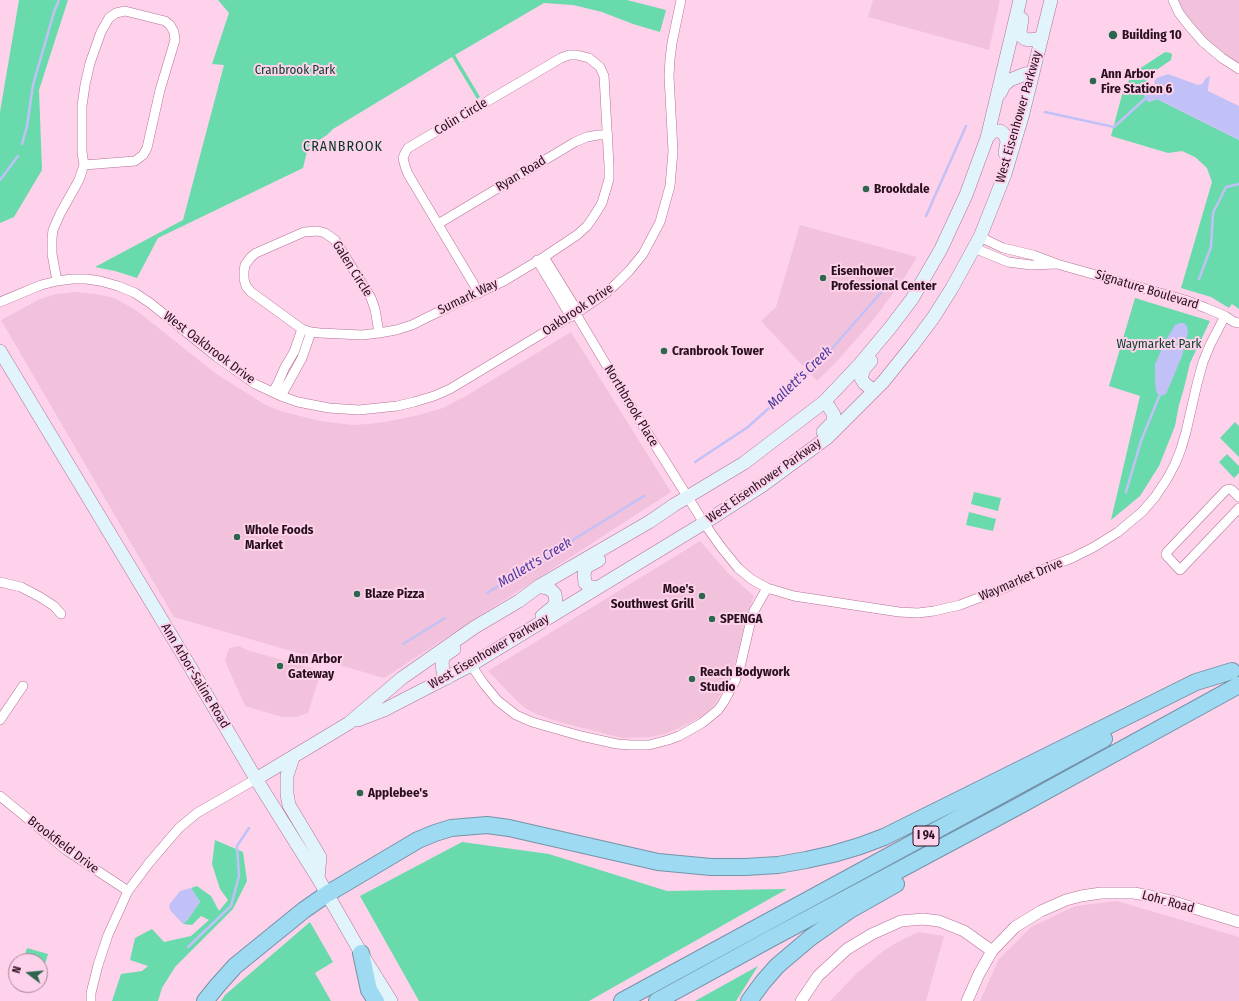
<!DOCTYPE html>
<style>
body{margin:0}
#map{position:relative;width:1239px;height:1001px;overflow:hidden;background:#fed2ea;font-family:"Fira Sans Condensed",sans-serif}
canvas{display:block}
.north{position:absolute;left:8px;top:953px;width:40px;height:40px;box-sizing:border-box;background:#fed2ea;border:1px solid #a98499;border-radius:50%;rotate:286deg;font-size:11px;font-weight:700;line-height:16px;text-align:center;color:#29101f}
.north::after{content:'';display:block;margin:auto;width:14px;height:18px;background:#2c664f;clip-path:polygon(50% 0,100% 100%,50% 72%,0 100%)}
</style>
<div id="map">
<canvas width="1239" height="1001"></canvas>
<div class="north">N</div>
</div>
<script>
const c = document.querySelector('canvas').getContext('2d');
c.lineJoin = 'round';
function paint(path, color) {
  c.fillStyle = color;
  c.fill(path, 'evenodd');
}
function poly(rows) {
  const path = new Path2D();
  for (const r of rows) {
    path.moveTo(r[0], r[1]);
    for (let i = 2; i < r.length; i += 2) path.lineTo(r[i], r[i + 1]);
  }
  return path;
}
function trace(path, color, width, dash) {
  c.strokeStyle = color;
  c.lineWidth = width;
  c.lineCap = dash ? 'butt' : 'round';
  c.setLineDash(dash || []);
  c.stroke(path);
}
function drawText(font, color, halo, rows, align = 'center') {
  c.font = font + ' "Fira Sans Condensed",sans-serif';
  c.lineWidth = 4;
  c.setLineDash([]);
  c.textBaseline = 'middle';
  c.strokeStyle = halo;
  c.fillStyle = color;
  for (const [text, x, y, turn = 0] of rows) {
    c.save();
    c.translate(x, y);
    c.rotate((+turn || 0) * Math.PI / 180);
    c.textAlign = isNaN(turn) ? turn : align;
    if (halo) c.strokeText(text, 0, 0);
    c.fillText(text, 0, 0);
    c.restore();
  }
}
paint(poly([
 [873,0,1000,0,989,50,868,17],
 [1173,0,1239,0,1239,69,1222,58],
 [800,225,917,257,903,280,874,319,840,358,817,381,761,321,776,307],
 [75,292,96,294,114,298,136,310,215,373,264,404,280,411,320,421,352,425,368,424,385,422,419,415,443,408,466,396,571,332,671,492,384,678,174,617,1,320,40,299,56,294],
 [700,541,728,573,754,596,745,621,737,656,732,673,725,687,714,705,705,714,692,722,665,734,651,737,622,738,559,722,541,716,528,710,519,703,488,671],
 [239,646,247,650,321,671,308,713,296,717,282,717,245,706,225,661,229,648],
 [1117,901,1239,937,1239,1001,980,1001,999,959,1031,927,1075,906],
 [918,932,944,936,926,1001,830,1001,857,973,882,952,896,943]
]), '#f2c2dc');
paint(poly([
 [19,0,68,0,39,90,42,170,14,217,0,223,0,112],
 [218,0,627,0,666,10,660,32,633,24,602,12,573,5,544,3,455,55,480,97,477,99,452,57,333,129,327,135,308,147,303,168,158,238,137,278,115,271,95,267,183,220,224,65,212,64,229,13],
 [1165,52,1171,53,1172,55,1171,60,1152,73,1147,78,1144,91,1145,98,1149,102,1157,99,1239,140,1239,309,1232,304,1229,308,1211,297,1181,288,1212,182,1207,168,1195,157,1182,151,1168,153,1111,136,1123,91,1133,73],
 [1135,298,1210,321,1190,363,1184,388,1179,405,1175,426,1159,466,1140,496,1111,520,1140,396,1109,386],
 [1235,422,1239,426,1239,457,1220,438],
 [1227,454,1239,466,1239,473,1234,478,1219,462],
 [974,492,1001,498,998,511,971,504],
 [969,512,996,519,993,531,966,525],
 [215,840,243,852,247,881,233,909,175,967,162,988,158,1001,112,1001,121,974,142,971,148,966,130,960,135,938,152,929,164,942,191,936,209,920,201,916,192,925,183,924,188,919,200,902,191,888,197,886,211,896,219,911,228,900,220,889,212,864],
 [462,842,549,854,667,891,787,889,589,1001,419,1001,360,896],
 [310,922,333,962,315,973,331,1001,221,1001,225,995],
 [27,948,48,954,40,980,40,961,23,961],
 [758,966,736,1001,695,1001]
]), '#68daac');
paint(poly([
 [1168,74,1198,85,1202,84,1206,78,1210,76,1208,88,1208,91,1239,106,1239,140,1157,99,1149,102,1146,100,1145,94,1152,88,1154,87,1155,83,1154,81,1157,78],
 [1180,323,1184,323,1187,326,1188,333,1182,356,1170,385,1166,394,1160,396,1156,392,1155,380,1155,364,1167,338,1175,325],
 [191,888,200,902,188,919,183,924,170,910,169,905,180,891]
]), '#c1c1f8');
trace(poly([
 [1045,112,1114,127,1147,97],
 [22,144,27,126,33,85,54,12,59,0],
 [0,180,18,156],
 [926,216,966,126],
 [1199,279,1211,247,1213,213,1226,187,1239,184],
 [695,462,748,427,821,361,892,280],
 [1126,492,1141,441,1161,392],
 [487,593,644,496],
 [403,644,445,618],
 [188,947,231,906,239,876,237,846,249,828]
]), '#c1c1f8', 2.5);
const minor = poly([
 [1173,0,1179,13,1189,26,1203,42,1222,58,1239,69],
 [125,11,165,21,170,25,174,32,175,40,160,90,147,148,143,155,135,161,84,165,82,152,82,106,85,85,90,63,101,32,109,18,116,13,125,11],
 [438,224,575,142,587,137,598,135,608,135],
 [980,237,1003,248,1033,255,1057,264,1185,300,1206,308,1225,316,1234,322,1239,323],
 [974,248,1008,262,1031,265,1056,264],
 [544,257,578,312],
 [537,260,571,317],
 [57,281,52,254,52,238,53,230,60,214,79,180,84,165],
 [0,302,41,285,57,281,72,279,86,279,100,281,118,286,135,293,150,303,217,357,255,384,281,396,298,402,329,408,359,410,397,406,414,402,434,396,450,389,578,312,606,293,617,283,629,271,643,254,660,222,670,186,673,151,669,76,670,59,672,43,681,0],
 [576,314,635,413,704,523,721,547,738,568,751,579,767,588,794,596,899,612,918,613,934,611,960,605,1007,587,1044,569,1072,558,1094,547,1118,532,1142,512,1155,497,1167,479,1175,464,1181,449,1186,432,1197,384,1203,362,1210,345,1225,316],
 [379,333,375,309,371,298,335,240,325,233,318,231,304,232,256,253,251,257,245,265,244,271,244,279,246,286,251,292,302,329,311,332,320,333,362,335,379,333,396,330,412,325,430,316,459,302,504,281,544,257,577,235,587,226,594,216,602,203,609,179,609,166,604,76,600,67,589,58,577,55,569,55,561,58,408,148,405,153,403,158,405,166,408,174,479,293],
 [273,392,278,383,285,367,294,352,302,329],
 [281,396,302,358,311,332],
 [1239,497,1232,490,1229,489,1226,490,1167,552,1166,555,1180,570,1239,508],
 [0,582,21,587,40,597,54,606,61,614],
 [471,665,484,684,498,701,516,715,532,722,581,736,617,744,631,745,649,745,668,740,679,736,702,723,718,710,723,703,735,681,740,667,750,624,754,611,767,588],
 [0,720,23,686],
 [0,796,66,850,128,891],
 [91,1001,91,993,98,965,108,935,128,891,149,863,179,828,197,813,256,779]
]);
const tertiary = poly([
 [801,1001,818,976,847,949,872,934,901,921,923,919,939,921,964,931,992,951],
 [967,1001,979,974,992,951,1015,927,1041,911,1066,900,1081,896,1101,893,1134,893,1150,896,1171,901,1239,922]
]);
const secondary = poly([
 [1022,19,1020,31,1021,36,1025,39,1029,40,1037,39,1041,37],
 [1000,93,1004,85,1010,80,1025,74,1032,73],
 [987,138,992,132,996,131,1000,131,1003,133,1006,137,1007,142,1005,153],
 [0,351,189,665,256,779,318,878,361,953,391,1001],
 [871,361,864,369,861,378,864,383,874,391],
 [823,432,833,422,834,415,829,407,824,402],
 [539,586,550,589,555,594,556,602,553,607,542,616],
 [597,588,588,586,585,583,584,574,586,567,599,560],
 [447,678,443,672,442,662,444,656,454,649],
 [358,720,384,710,471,665,704,523,763,485,828,437,883,382,912,346,933,318,952,288,980,237,1005,174,1022,117,1051,0],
 [293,757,287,776,287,794,289,805,320,857,318,878],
 [256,779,349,723,402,678,475,627,519,601,539,586,649,522,674,505,744,463,824,402,859,365,890,328,912,299,941,249,966,195,987,138,1020,0]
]);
const motorway = poly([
 [361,953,369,990,376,1001],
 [205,1001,218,985,235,966,304,910,327,894,418,840,435,833,451,828,487,825,509,828,658,862,711,867,745,867,778,865,806,860,833,854,860,846,884,837,1196,682,1232,671],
 [622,1001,1104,739],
 [657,1001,772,938,1017,807,1239,685],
 [749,1001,763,982,777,966,810,938,850,910,896,884]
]);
trace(minor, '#b47198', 10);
trace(tertiary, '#b47198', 12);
trace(secondary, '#b47198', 14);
trace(motorway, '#7593a8', 18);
trace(minor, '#fff', 9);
trace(tertiary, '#fff', 11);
trace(secondary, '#e2f4fb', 13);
trace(motorway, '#9edaf2', 16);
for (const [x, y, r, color] of [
 [1113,35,5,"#2c664f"],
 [1093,81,4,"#2c664f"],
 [866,189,4,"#2c664f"],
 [823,278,4,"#2c664f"],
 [664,351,4,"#2c664f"],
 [237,537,4,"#2c664f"],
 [357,594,4,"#2c664f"],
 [702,596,4,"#2c664f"],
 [712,619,4,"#2c664f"],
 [280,666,4,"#2c664f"],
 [692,679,4,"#2c664f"],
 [360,793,4,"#2c664f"]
]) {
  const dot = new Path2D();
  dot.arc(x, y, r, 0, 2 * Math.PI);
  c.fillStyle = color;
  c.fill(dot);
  trace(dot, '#fed2ea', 1.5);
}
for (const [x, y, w] of [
 [926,836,26]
]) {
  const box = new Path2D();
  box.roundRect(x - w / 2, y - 10, w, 20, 3);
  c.fillStyle = '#fed2ea';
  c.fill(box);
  trace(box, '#29101f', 1);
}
drawText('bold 12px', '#29101f', null, [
 ["I 94",926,836]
]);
drawText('bold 13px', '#29101f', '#fed2ea', [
 ["Building 10",1122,35],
 ["Ann Arbor",1101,74],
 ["Fire Station 6",1101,89],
 ["Brookdale",874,189],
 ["Eisenhower",831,271],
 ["Professional Center",831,286],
 ["Cranbrook Tower",672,351],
 ["Whole Foods",245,530],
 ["Market",245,545],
 ["Moe's",694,589,"right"],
 ["Southwest Grill",694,604,"right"],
 ["Blaze Pizza",365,594],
 ["SPENGA",720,619],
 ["Ann Arbor",288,659],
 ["Gateway",288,674],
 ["Reach Bodywork",700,672],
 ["Studio",700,687],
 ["Applebee's",368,793]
], 'left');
drawText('13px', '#093f2c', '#fed2ea', [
 ["Cranbrook Park",295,70],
 ["Waymarket Park",1159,344]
]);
drawText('13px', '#29101f', '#fed2ea', [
 ["Colin Circle",461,117,-31],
 ["West Eisenhower Parkway",1019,117,-74],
 ["Ryan Road",521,174,-31],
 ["Galen Circle",352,269,58],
 ["Signature Boulevard",1147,290,17],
 ["Sumark Way",468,297,-26],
 ["Oakbrook Drive",578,310,-34],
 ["West Oakbrook Drive",209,348,37],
 ["Northbrook Place",631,406,59],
 ["West Eisenhower Parkway",764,481,-35],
 ["Waymarket Drive",1021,580,-23],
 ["West Eisenhower Parkway",489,652,-30],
 ["Ann Arbor-Saline Road",195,676,59],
 ["Brookfield Drive",63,845,37],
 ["Lohr Road",1168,902,15]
]);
c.letterSpacing = '1px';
drawText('14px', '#033625', '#fed2ea', [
 ["CRANBROOK",343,147]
]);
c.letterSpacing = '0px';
drawText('italic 14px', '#49399f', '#fed2ea', [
 ["Mallett's Creek",800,378,-44],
 ["Mallett's Creek",535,563,-31]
]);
</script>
